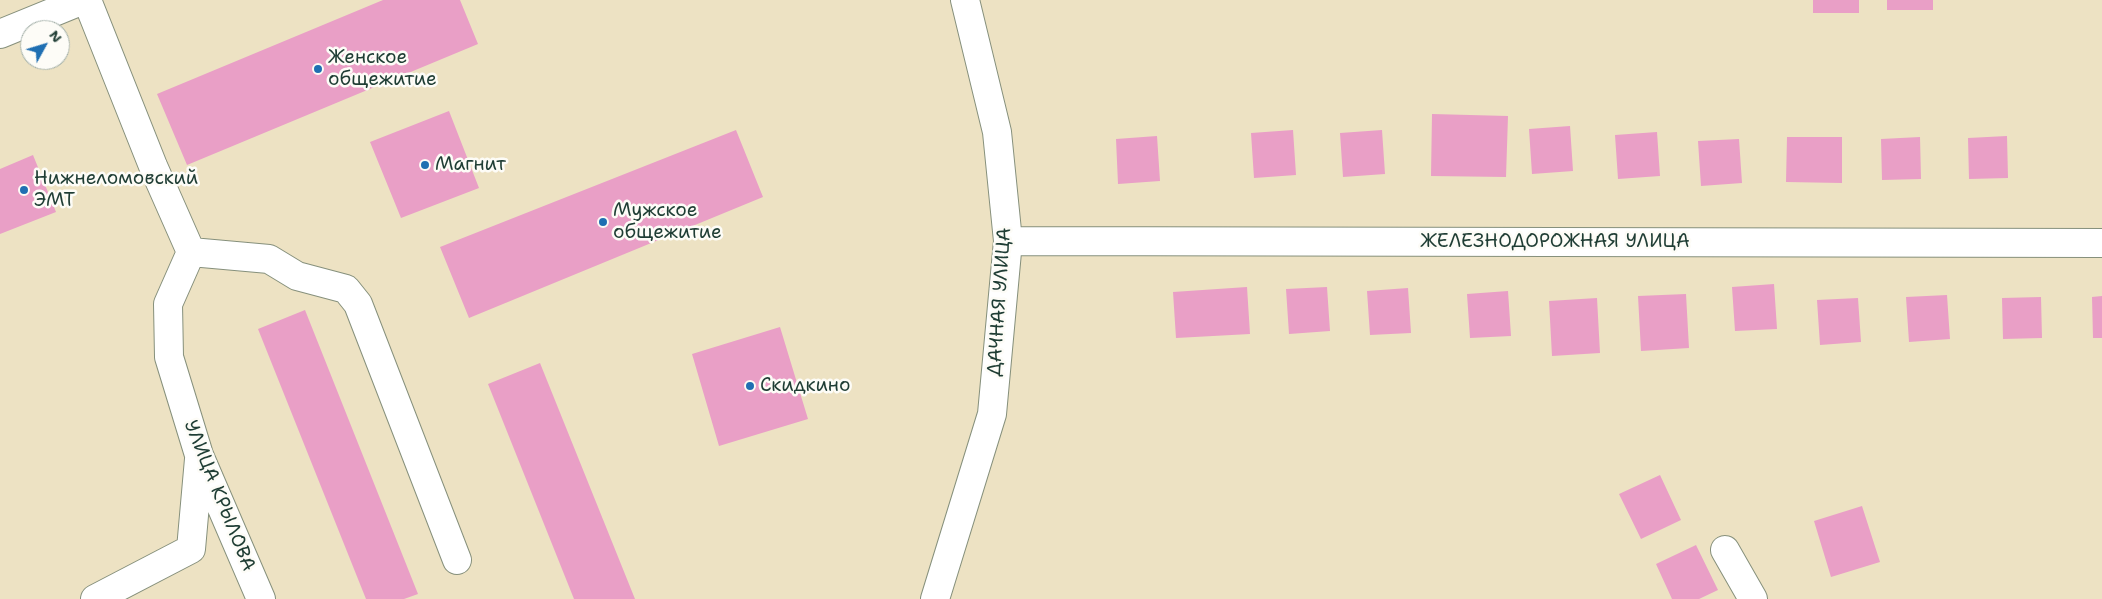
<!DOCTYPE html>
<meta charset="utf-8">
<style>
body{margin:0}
#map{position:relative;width:2102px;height:599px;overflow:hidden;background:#ede2c3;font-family:"Shantell Sans",sans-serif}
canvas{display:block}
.north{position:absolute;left:20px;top:20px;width:50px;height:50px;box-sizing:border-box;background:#fdfcf7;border:1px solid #a4b0a9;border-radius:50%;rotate:51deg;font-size:14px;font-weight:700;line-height:20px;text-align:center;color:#1f3d34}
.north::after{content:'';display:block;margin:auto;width:18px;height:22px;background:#1f6fb2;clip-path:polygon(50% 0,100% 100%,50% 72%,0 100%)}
</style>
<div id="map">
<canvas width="2102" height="599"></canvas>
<div class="north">N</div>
</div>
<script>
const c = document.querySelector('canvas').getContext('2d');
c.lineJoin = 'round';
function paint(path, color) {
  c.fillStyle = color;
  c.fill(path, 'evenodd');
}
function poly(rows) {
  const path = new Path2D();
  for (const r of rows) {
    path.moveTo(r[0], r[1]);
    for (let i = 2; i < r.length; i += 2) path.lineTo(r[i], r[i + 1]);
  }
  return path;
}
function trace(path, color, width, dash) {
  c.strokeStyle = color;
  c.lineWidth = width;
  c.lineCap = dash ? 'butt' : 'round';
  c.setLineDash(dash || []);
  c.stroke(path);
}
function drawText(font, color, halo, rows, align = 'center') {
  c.font = font + ' "Shantell Sans",sans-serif';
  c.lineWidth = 5;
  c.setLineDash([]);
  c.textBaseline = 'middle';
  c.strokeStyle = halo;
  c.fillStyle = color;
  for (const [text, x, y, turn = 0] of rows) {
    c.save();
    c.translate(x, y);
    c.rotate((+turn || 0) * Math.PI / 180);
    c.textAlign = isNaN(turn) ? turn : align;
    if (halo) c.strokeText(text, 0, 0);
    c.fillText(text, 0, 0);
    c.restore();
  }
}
paint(poly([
 [383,0,460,0,478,44,187,165,157,94],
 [1813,0,1859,0,1859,13,1813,13],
 [1887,0,1933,0,1933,10,1887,10],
 [449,111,479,188,401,218,370,142],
 [1432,114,1508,116,1506,177,1431,176],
 [1570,126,1573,171,1532,174,1529,129],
 [736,130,763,197,469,318,440,247],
 [1293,130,1296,175,1254,178,1251,133],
 [1382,130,1385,174,1343,177,1340,133],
 [1657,132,1660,176,1618,179,1615,135],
 [1157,136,1160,181,1118,184,1116,139],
 [2007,136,2008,178,1969,179,1968,138],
 [1787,137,1842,137,1842,183,1786,182],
 [1920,137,1921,179,1882,180,1881,139],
 [1739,139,1742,183,1701,186,1698,141],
 [33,155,56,212,0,234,0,169],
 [1774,284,1777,329,1735,331,1732,287],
 [1247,287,1250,334,1176,338,1173,292],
 [1327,287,1330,331,1289,334,1286,289],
 [1408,288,1411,333,1370,335,1367,291],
 [1508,291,1511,336,1470,338,1467,294],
 [1686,294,1689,348,1641,351,1638,296],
 [1947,295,1950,339,1909,342,1906,297],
 [2102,296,2102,338,2093,338,2092,297],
 [2041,297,2042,338,2003,339,2002,298],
 [1597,298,1600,353,1552,356,1549,301],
 [1858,298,1861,342,1820,345,1817,300],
 [305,310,418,594,404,599,366,599,258,329],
 [780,327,808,419,719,446,692,354],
 [540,363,635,599,574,599,488,384],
 [1660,475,1681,520,1641,539,1619,494],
 [1862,506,1880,562,1831,577,1814,521],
 [1696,545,1718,590,1699,599,1672,599,1656,564]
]), '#e99fc6');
const minor = poly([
 [87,0,153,166,191,252,168,304,169,357,199,455,261,599],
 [0,34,83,0],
 [1008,241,2102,243],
 [191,252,269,259,297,276,346,289,358,304,457,560],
 [1725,550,1753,599],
 [95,599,191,549,199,459],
 [935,599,992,414,1008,241,997,132,965,0]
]);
trace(minor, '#86907c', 30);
trace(minor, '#fff', 28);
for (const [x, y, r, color] of [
 [318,69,5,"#1f6fb2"],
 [425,165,5,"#1f6fb2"],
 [24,190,5,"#1f6fb2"],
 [603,222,5,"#1f6fb2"],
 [750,386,5,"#1f6fb2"]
]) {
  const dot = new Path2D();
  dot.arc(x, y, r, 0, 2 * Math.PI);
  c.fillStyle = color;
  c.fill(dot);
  trace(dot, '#fdfcf7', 2);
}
drawText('19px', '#1f3d34', '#fdfcf7', [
 ["Женское",328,58],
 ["общежитие",328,80],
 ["Магнит",435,165],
 ["Нижнеломовский",34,179],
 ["ЭМТ",34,201],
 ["Мужское",613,211],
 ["общежитие",613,233],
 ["Скидкино",760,386]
], 'left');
drawText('19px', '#1f3d34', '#fdfcf7', [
 ["ЖЕЛЕЗНОДОРОЖНАЯ УЛИЦА",1555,242],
 ["ДАЧНАЯ УЛИЦА",1000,302,-86],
 ["УЛИЦА КРЫЛОВА",219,496,68]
]);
</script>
